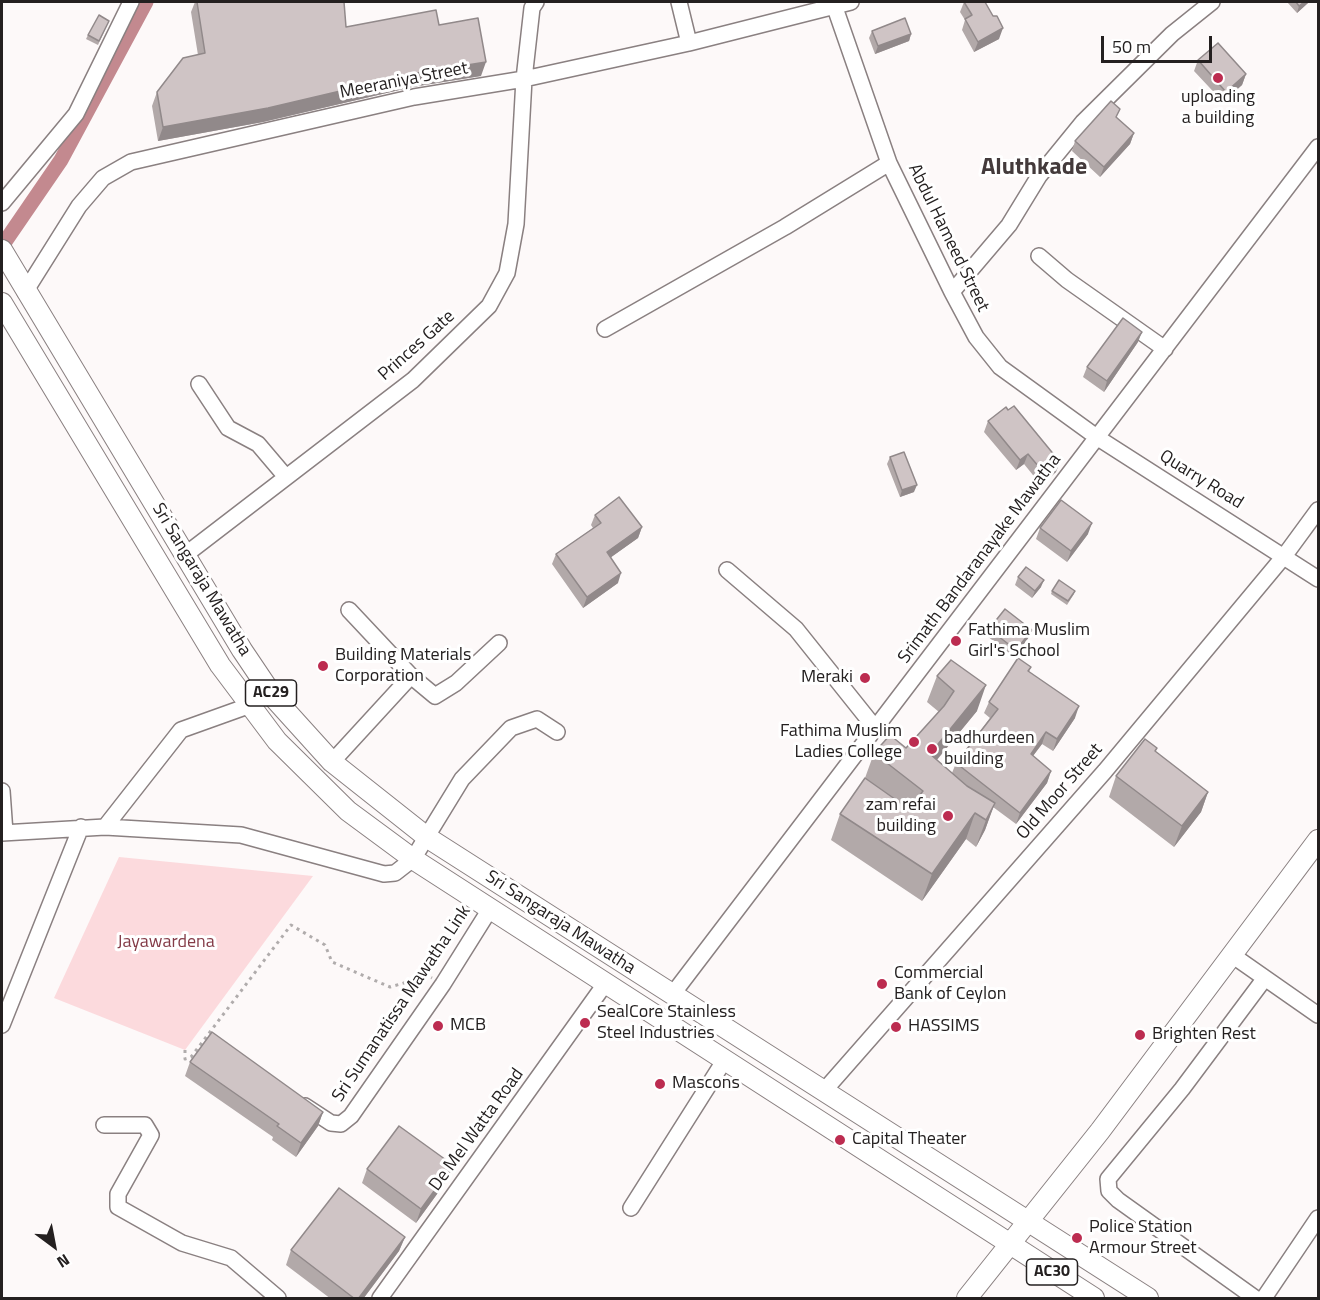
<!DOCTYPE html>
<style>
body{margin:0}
#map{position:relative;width:1320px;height:1300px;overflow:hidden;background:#fdf9f9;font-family:"Titillium Web",sans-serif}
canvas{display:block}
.frame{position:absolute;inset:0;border:3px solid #242020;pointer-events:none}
.north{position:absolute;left:24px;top:1216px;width:60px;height:60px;-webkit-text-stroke:4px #fff;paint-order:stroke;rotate:148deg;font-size:16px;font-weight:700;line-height:24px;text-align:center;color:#242020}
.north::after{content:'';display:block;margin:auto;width:21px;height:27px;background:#242020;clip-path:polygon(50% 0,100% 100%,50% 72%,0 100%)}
.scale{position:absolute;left:1101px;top:36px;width:111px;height:27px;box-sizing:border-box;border:3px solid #242020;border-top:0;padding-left:8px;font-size:18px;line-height:21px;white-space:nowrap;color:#242020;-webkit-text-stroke:4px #fff;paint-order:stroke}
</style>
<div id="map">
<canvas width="1320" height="1300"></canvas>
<div class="frame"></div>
<div class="north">N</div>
<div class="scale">50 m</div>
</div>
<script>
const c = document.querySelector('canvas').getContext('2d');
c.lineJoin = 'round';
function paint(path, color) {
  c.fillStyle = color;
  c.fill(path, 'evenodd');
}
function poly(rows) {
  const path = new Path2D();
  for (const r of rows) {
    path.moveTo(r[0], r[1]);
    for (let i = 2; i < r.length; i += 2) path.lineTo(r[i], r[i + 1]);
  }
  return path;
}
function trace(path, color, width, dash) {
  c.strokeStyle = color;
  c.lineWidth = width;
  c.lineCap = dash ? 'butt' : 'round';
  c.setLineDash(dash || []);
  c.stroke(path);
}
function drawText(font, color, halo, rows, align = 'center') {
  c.font = font + ' "Titillium Web",sans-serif';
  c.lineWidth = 6;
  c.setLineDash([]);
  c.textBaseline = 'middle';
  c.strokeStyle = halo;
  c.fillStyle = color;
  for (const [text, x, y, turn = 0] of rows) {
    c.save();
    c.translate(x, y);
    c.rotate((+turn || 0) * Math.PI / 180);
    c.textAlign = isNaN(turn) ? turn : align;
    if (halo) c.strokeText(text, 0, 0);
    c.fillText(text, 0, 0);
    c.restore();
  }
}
paint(poly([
 [119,857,313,876,185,1050,54,998]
]), '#fcdadd');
trace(poly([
 [2,246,61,160,146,2]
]), '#c3898f', 15);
const minor = poly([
 [679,2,689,43],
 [833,2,889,163,952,292,976,337,1000,367,1098,438,1318,579],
 [2,203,76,114,131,2],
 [1039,256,1067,280,1165,349],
 [25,292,79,206,103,178,131,162,414,97,524,79,689,43,851,2],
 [952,292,1009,225,1039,176,1083,122,1172,34,1212,2],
 [605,329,785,227,889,163],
 [199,384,228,428,258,444,286,477],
 [185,555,413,380,489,306,507,273,516,224,524,79,532,8,536,2],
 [727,570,796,629,876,729],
 [349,610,411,676,435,696,456,683,499,643],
 [332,762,411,676],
 [2,791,5,833],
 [105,827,181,730,248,706],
 [2,833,105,827,241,835,384,874,395,873,413,859,462,779,511,728,537,719,557,732],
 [1232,955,1318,1015],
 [672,995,1318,147],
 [2,1025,81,827],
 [823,1092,1105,771,1285,555,1318,510],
 [305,1106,331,1123,341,1124,351,1116,443,984,490,909],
 [104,1125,145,1125,151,1135,118,1194,118,1207,182,1243,231,1258,278,1298],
 [631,1208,724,1061],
 [380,1298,605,984],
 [1255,1298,1118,1200,1109,1191,1108,1179,1182,1089,1265,978],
 [1264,1298,1318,1218]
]);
const major = poly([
 [2,250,242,650,275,699,332,762,428,838,1148,1298],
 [2,303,220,665,277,741,348,811,413,859,1094,1298],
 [967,1298,1100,1131,1318,840]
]);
trace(minor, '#8a8081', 18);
trace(major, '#8a8081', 22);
trace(poly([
 [185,1050,185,1059,191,1057,291,925,325,945,332,962,390,987,428,976,432,978]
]), '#b0acac', 3, [3, 4.5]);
trace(minor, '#fff', 15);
trace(major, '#fff', 20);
paint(poly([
 [195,2,344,2,346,27,439,25,481,76,412,87,263,122,158,141,152,106,157,92,198,55,191,12],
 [964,2,999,39,974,52,962,30,965,20,960,12],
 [1287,2,1309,2,1308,3,1297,13],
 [109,21,98,45,86,39,88,35],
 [872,31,911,34,909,41,875,54,869,38],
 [1198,60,1246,74,1242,85,1223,102,1194,71],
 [1117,118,1134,133,1130,144,1100,177,1072,151,1075,141],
 [1138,342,1104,392,1083,377,1087,367],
 [988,421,1056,472,1041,485,1024,464,1016,470,984,432],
 [890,457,914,492,900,497,887,464],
 [595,515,642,527,638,538,611,557,618,583,583,608,552,564,556,554,593,528,591,525],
 [1040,528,1088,534,1067,562,1036,539],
 [1018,577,1041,587,1032,598,1015,585],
 [1052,591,1074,594,1067,605,1051,594],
 [989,629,1032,630,1029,637,1014,657,987,636],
 [951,660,977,711,937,760,952,773,956,763,990,718,984,713,989,702,1031,667,1029,672,1075,718,1053,751,1042,744,1033,756,1051,771,1047,783,1016,824,993,807,985,830,976,847,966,839,922,901,831,840,840,814,865,778,874,753,906,748,939,712,927,702,937,676],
 [1156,752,1208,792,1201,812,1174,847,1109,797,1116,776],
 [190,1062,323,1112,318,1126,296,1157,272,1140,273,1137,185,1076],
 [367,1169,448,1179,416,1223,362,1183],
 [405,1237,399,1251,363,1299,331,1299,286,1265,291,1250]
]), '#b2a9a9');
paint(poly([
 [1304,2,1309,2,1308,3,1297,13,1299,6],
 [1003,28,999,39,974,52,978,42],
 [911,34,909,41,875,54,878,46],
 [486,62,481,76,412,87,263,122,158,141,163,127,417,73],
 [1246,74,1242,85,1223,102,1226,92],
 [1134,133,1130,144,1100,177,1104,167],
 [1142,332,1138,342,1104,392,1107,381],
 [1028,454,1024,464,1016,470,1020,460],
 [1060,462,1056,472,1041,485,1045,474],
 [917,485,914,492,900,497,902,490],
 [1092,523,1088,534,1067,562,1071,551],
 [642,527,638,538,603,563,607,552],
 [621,573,618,583,583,608,587,597],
 [1044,580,1041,587,1032,598,1035,591],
 [1032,630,1029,637,1014,657,1016,650],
 [986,685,977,711,920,780,930,754],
 [1079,706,1075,718,1053,751,1057,739],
 [1046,732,1042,744,1026,765,1031,754],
 [1051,771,1047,783,1016,824,1020,813],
 [1208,792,1201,812,1174,847,1182,826],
 [995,803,985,830,976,847,986,820],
 [975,813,966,839,922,901,932,874],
 [323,1112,318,1126,296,1157,301,1143],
 [453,1165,448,1179,416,1223,421,1209],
 [405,1237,399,1251,363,1299,358,1299]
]), '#91898a');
const building = poly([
 [197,2,344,2,346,27,436,10,439,25,478,18,486,62,417,73,268,108,163,127,157,92,183,58,205,53,197,2],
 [964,2,985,2,993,16,997,16,1003,28,978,42,965,19,972,15,964,2],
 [1296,2,1304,2,1299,6,1296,2],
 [99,15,109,21,99,41,88,35,99,15],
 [905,18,911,34,878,46,872,31,905,18],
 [1218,43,1246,74,1226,92,1198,60,1218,43],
 [1111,101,1120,109,1116,117,1134,133,1104,167,1075,141,1111,101],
 [1123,318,1142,332,1107,381,1087,367,1123,318],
 [1014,406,1060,462,1045,474,1028,454,1020,460,988,421,1006,407,1008,410,1014,406],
 [904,452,917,485,902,490,890,457,904,452],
 [619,497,642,527,607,552,621,573,587,597,556,554,601,523,595,515,619,497],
 [1061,500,1092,523,1071,551,1040,528,1061,500],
 [1026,567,1044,580,1035,591,1018,577,1026,567],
 [1059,580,1075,591,1068,601,1052,591,1059,580],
 [1005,609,1032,630,1016,650,989,629,1005,609],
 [1018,658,1031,667,1028,671,1079,706,1057,739,1046,732,1031,754,1051,771,1020,813,956,763,998,709,989,702,1018,658],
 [951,660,986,685,930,754,967,786,995,803,986,820,975,813,932,874,840,814,865,778,909,809,923,791,874,753,890,735,906,748,944,706,954,691,937,676,951,660],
 [1145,739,1157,748,1155,751,1208,792,1182,826,1116,776,1145,739],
 [212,1032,323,1112,301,1143,277,1126,279,1124,190,1062,212,1032],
 [399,1126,453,1165,421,1209,367,1169,399,1126],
 [339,1188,405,1237,358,1299,355,1299,291,1250,339,1188]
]);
paint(building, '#cfc4c5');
trace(building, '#91898a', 1.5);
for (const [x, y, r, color] of [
 [1218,78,6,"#bc2c50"],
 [956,641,6,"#bc2c50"],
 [323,666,6,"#bc2c50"],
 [865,678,6,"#bc2c50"],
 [914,742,6,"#bc2c50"],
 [932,749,6,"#bc2c50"],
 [948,816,6,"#bc2c50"],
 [882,984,6,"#bc2c50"],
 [585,1023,6,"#bc2c50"],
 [438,1026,6,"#bc2c50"],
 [896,1027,6,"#bc2c50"],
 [1140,1035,6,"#bc2c50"],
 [660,1084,6,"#bc2c50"],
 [840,1140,6,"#bc2c50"],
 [1077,1238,6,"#bc2c50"]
]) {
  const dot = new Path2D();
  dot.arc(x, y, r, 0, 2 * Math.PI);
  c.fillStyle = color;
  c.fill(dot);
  trace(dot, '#fff', 2);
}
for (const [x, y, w] of [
 [271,693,51],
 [1052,1272,51]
]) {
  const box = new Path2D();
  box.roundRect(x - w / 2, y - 13, w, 26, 4.5);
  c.fillStyle = '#fff';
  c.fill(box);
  trace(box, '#242020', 1.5);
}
drawText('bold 16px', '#242020', null, [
 ["AC29",271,693],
 ["AC30",1052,1272]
]);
drawText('18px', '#242020', '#fff', [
 ["Meeraniya Street",404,81,-11],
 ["Abdul Hameed Street",948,238,64],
 ["Princes Gate",417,346,-42],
 ["Quarry Road",1201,480,32],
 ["Srimath Bandaranayake Mawatha",980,559,-53],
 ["Sri Sangaraja Mawatha",201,580,59],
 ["Old Moor Street",1060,792,-49],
 ["Sri Sangaraja Mawatha",560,923,33],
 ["Sri Sumanatissa Mawatha Link",402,1004,-56],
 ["De Mel Watta Road",477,1130,-54]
]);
drawText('18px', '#242020', '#fff', [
 ["uploading",1218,98,"center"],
 ["a building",1218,119,"center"],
 ["Fathima Muslim",968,631],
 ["Girl's School",968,652],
 ["Building Materials",335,656],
 ["Corporation",335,677],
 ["Meraki",853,678,"right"],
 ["Fathima Muslim",902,732,"right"],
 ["Ladies College",902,753,"right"],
 ["badhurdeen",944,739],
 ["building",944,760],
 ["zam refai",936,806,"right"],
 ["building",936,827,"right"],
 ["Commercial",894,974],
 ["Bank of Ceylon",894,995],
 ["SealCore Stainless",597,1013],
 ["Steel Industries",597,1034],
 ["MCB",450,1026],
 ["HASSIMS",908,1027],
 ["Brighten Rest",1152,1035],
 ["Mascons",672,1084],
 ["Capital Theater",852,1140],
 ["Police Station",1089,1228],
 ["Armour Street",1089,1249]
], 'left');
drawText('18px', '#843b47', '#fff', [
 ["Jayawardena",166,943]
]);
drawText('bold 24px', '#433a3b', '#fff', [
 ["Aluthkade",1034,168]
]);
</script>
